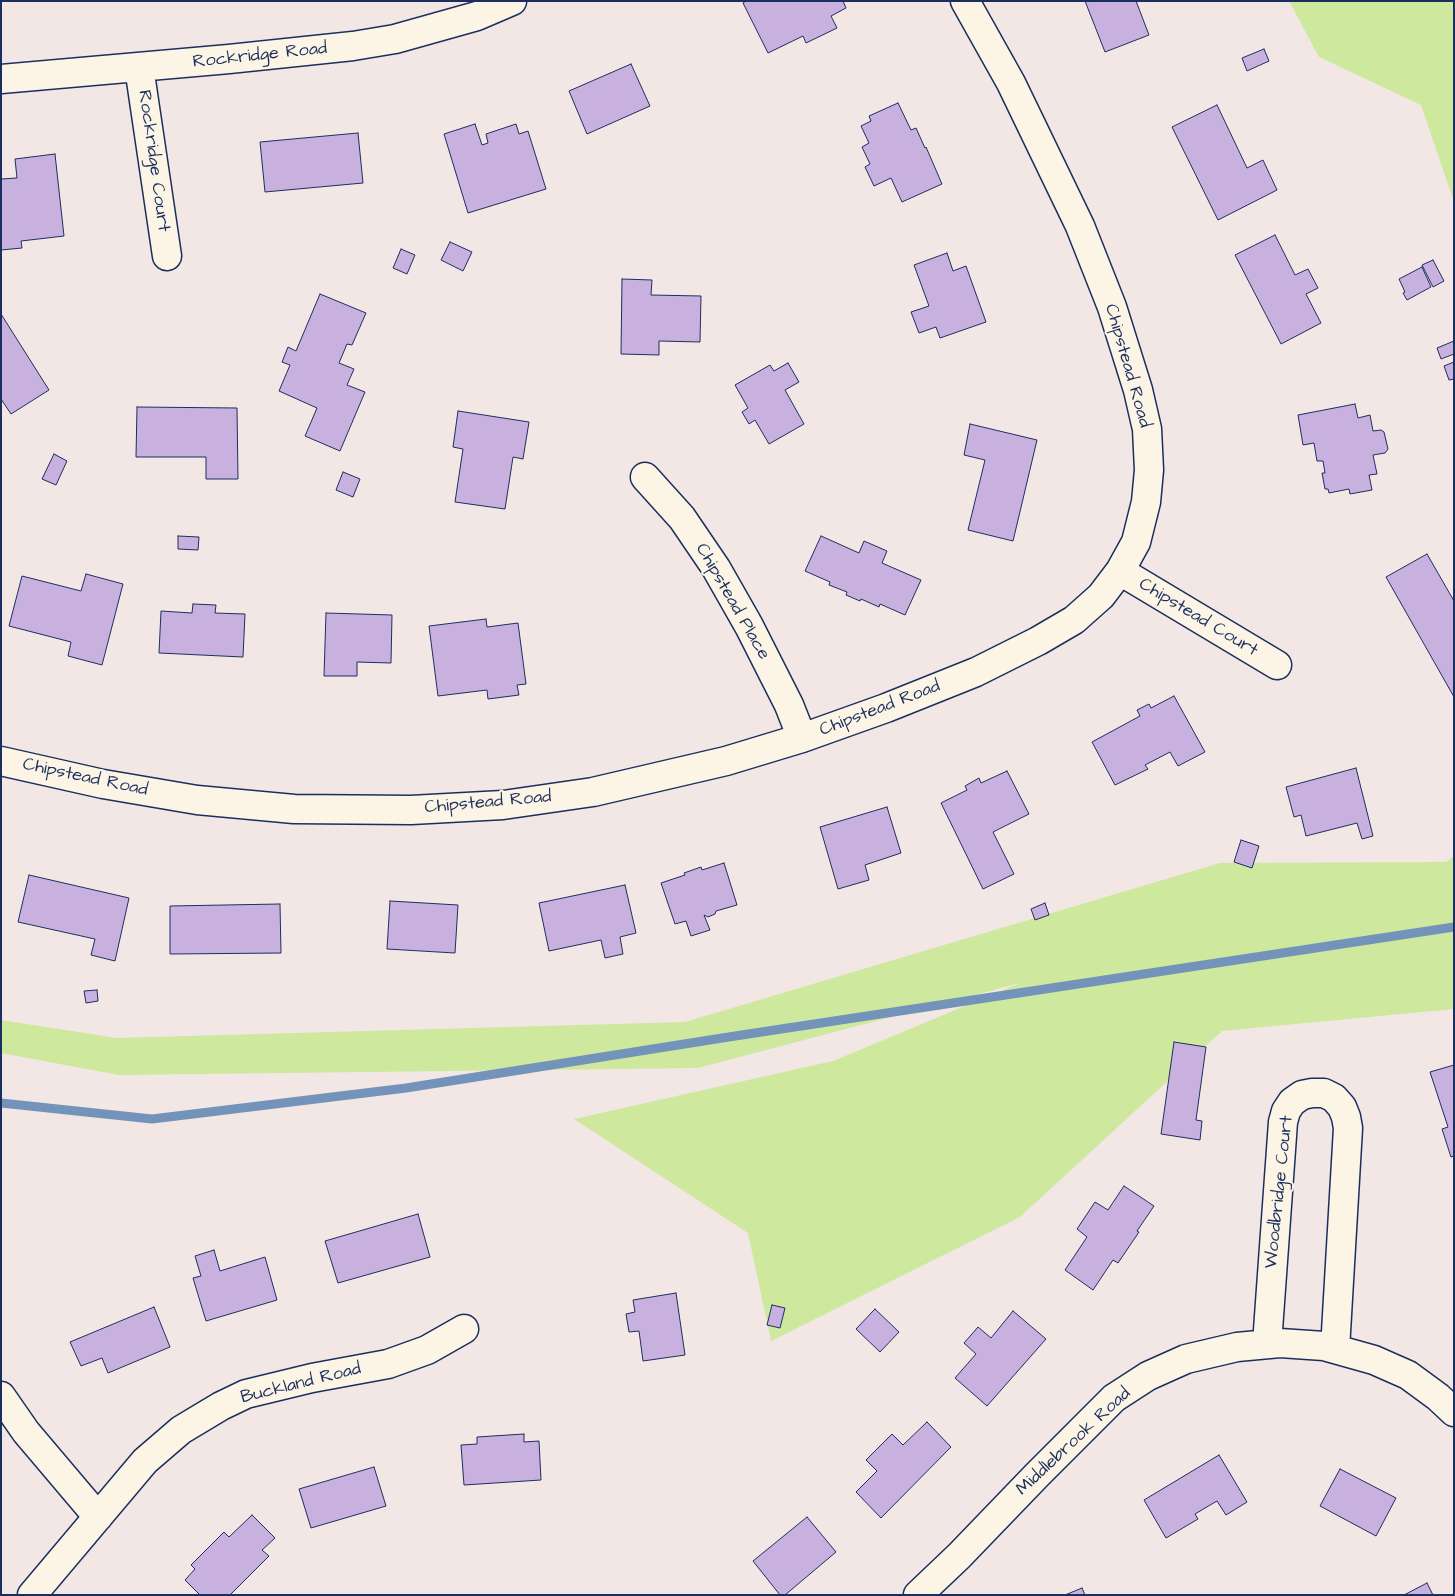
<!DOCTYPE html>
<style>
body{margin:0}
#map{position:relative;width:1455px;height:1596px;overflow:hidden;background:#f2e7e4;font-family:"Architects Daughter",sans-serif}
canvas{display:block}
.frame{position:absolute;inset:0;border:2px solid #1b2f5e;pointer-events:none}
</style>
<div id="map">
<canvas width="1455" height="1596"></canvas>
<div class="frame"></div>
</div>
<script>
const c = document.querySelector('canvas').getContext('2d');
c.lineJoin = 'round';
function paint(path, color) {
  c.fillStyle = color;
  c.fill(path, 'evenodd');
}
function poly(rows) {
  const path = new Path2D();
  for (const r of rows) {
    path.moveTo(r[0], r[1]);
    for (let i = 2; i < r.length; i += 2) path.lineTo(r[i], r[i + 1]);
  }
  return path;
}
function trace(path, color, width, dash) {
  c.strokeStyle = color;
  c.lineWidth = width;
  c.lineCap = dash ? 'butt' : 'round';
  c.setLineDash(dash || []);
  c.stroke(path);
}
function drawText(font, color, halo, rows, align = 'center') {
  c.font = font + ' "Architects Daughter",sans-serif';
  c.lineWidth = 4;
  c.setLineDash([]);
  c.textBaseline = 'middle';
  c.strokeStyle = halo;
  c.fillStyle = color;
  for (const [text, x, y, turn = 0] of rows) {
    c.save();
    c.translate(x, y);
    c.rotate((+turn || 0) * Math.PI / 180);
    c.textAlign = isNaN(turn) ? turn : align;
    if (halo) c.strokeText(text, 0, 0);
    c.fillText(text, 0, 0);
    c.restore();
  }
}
paint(poly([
 [1289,1,1454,1,1454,202,1421,105,1319,57],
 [1454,856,1454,1009,1222,1031,1020,1217,771,1341,748,1233,574,1119,833,1061,1020,983,698,1068,119,1075,1,1053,1,1020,117,1038,685,1022,1220,863,1446,862]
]), '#cee89e');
trace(poly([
 [1,1103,152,1119,406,1088,735,1036,1454,927]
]), '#7493bb', 9);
const building = poly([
 [746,1,843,1,846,8,831,16,837,28,806,43,803,36,768,53,743,3,746,1],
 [1085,1,1136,1,1149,35,1105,52,1085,1],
 [1264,49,1269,61,1247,71,1242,58,1264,49],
 [631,64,650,106,587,134,569,91,631,64],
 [898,103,911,130,916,128,925,148,926,147,942,184,902,202,891,178,874,186,865,167,870,164,862,147,869,143,861,126,871,121,869,116,898,103],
 [1217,105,1247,168,1263,160,1277,190,1218,220,1172,127,1217,105],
 [475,124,482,145,488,143,486,134,516,124,519,134,528,131,546,189,468,213,444,134,475,124],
 [358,133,363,183,265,192,260,142,358,133],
 [55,154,64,236,21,241,22,248,1,250,1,179,17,178,15,159,55,154],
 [1275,235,1295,275,1308,269,1318,288,1306,294,1321,323,1281,344,1235,255,1275,235],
 [450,242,472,252,463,271,441,260,450,242],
 [401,249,415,255,407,274,393,268,401,249],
 [947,253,953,271,966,266,986,322,940,338,936,327,919,333,911,312,929,306,914,265,947,253],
 [1433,260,1444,281,1433,287,1422,265,1433,260],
 [1422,267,1431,287,1407,300,1403,293,1405,292,1399,279,1422,267],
 [622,279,652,280,651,295,701,296,700,342,659,341,659,355,621,354,622,279],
 [320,294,366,313,352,345,347,344,339,363,354,369,347,385,365,392,340,451,305,436,317,408,279,391,290,365,282,362,288,347,296,351,320,294],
 [1,314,49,390,11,414,1,399,1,314],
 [1454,341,1454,354,1441,359,1437,348,1454,341],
 [1454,362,1454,379,1449,380,1444,366,1454,362],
 [788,363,799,382,785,390,804,424,769,444,755,420,749,424,742,412,748,408,735,385,770,365,774,371,788,363],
 [1355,404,1358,418,1370,415,1373,431,1381,430,1384,432,1388,449,1385,453,1373,455,1377,474,1369,475,1372,490,1350,494,1349,489,1329,493,1328,489,1325,489,1322,473,1325,473,1323,461,1317,461,1314,443,1303,445,1298,415,1355,404],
 [137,407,237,408,238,479,206,479,206,457,136,457,137,407],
 [458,411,529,422,523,459,513,457,505,509,455,502,463,449,453,447,458,411],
 [970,424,1037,440,1013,541,968,530,985,460,964,455,970,424],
 [54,454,67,461,56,485,42,479,54,454],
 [343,472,360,479,353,497,336,490,343,472],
 [178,536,199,537,198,550,178,549,178,536],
 [821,536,859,553,864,541,887,551,882,563,921,580,905,615,880,604,879,607,861,599,860,601,846,595,847,592,829,585,830,582,805,571,821,536],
 [1427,554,1454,601,1454,697,1386,577,1427,554],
 [86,574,123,584,102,665,68,656,71,642,9,626,22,576,81,591,86,574],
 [193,604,216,605,215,613,245,614,243,657,159,653,161,611,192,613,193,604],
 [326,613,392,615,391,663,357,662,357,676,324,676,326,613],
 [486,619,487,627,518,623,526,684,517,685,519,695,488,699,487,690,438,696,429,626,486,619],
 [1174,696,1205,752,1178,766,1170,752,1145,765,1148,769,1115,785,1092,742,1140,716,1137,710,1149,704,1151,708,1174,696],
 [1356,768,1373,836,1362,839,1357,823,1306,836,1301,815,1294,817,1286,787,1356,768],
 [1007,771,1029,814,993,832,1014,874,983,889,941,803,967,790,965,786,979,778,981,783,1007,771],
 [887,807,901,853,865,865,869,880,838,889,820,827,887,807],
 [1241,840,1259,846,1252,868,1234,862,1241,840],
 [724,863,737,905,716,911,715,914,708,917,704,915,710,930,691,936,686,921,675,924,661,883,685,875,684,873,701,867,702,870,724,863],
 [29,875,129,898,115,961,91,955,95,939,18,922,29,875],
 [625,885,636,933,620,937,623,954,605,958,601,940,549,951,539,903,625,885],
 [390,901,458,905,455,953,387,949,390,901],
 [1045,903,1049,915,1035,920,1031,909,1045,903],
 [280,904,281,953,170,954,170,906,280,904],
 [97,990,98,1001,86,1003,84,991,97,990],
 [1174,1042,1206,1047,1196,1120,1202,1121,1200,1140,1161,1134,1174,1042],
 [1454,1065,1454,1156,1451,1157,1442,1129,1448,1127,1430,1072,1454,1065],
 [1124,1186,1154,1206,1137,1231,1139,1232,1118,1263,1113,1260,1093,1290,1065,1270,1087,1237,1077,1229,1095,1202,1108,1210,1124,1186],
 [418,1214,430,1257,338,1283,325,1241,418,1214],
 [214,1250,220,1271,265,1257,277,1300,206,1321,193,1278,201,1276,195,1256,214,1250],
 [676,1293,685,1355,643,1361,639,1331,629,1332,626,1314,635,1312,633,1300,676,1293],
 [772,1305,785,1308,780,1328,767,1325,772,1305],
 [154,1307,170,1347,108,1373,102,1358,81,1366,70,1342,154,1307],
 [875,1309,899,1332,880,1352,856,1329,875,1309],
 [1013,1311,1046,1339,987,1406,955,1378,976,1354,964,1343,978,1327,991,1338,1013,1311],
 [927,1422,951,1447,881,1518,856,1492,877,1471,866,1460,892,1434,903,1445,927,1422],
 [524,1434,524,1442,539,1441,541,1480,464,1485,461,1445,477,1444,477,1437,524,1434],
 [1219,1455,1247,1502,1226,1515,1217,1501,1195,1514,1198,1519,1166,1538,1144,1500,1219,1455],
 [374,1467,386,1506,311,1528,299,1489,374,1467],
 [1340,1469,1396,1498,1376,1536,1320,1506,1340,1469],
 [252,1515,275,1538,262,1550,269,1556,230,1595,200,1595,185,1580,195,1569,191,1565,224,1532,229,1537,252,1515],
 [807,1517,836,1552,785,1595,780,1595,753,1561,807,1517],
 [1427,1583,1433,1595,1404,1595,1427,1583],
 [1082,1588,1085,1595,1065,1595,1082,1588]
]);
paint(building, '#c8b0df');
trace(building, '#1b2f5e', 1);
const minor = poly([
 [139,67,167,256],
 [1,79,229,59,353,46,395,39,477,16,512,1],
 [645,477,682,518,716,568,749,626,789,705,802,738],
 [1120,571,1277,665],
 [1,761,103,784,197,800,294,809,411,810,503,805,593,792,726,761,802,738,886,708,976,672,1038,641,1074,620,1101,596,1120,571,1136,542,1146,502,1149,470,1147,429,1138,390,1112,307,1080,226,1011,83,965,1],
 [1267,1344,1283,1122,1286,1111,1292,1102,1302,1095,1312,1093,1324,1093,1334,1098,1342,1107,1346,1117,1348,1128,1335,1349],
 [1,1396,26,1432,98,1517],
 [32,1595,145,1461,181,1430,221,1406,246,1394,312,1378,388,1364,427,1350,464,1329],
 [918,1595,959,1556,1037,1475,1114,1398,1148,1376,1186,1359,1237,1347,1280,1343,1324,1346,1374,1360,1408,1375,1438,1397,1454,1412]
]);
trace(minor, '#1b2f5e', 31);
trace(minor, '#fcf5e5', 28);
drawText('18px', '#1b2f5e', '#fcf5e5', [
 ["Rockridge Road",260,56,-6],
 ["Rockridge Court",153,161,82],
 ["Chipstead Road",1127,366,74],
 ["Chipstead Place",732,602,60],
 ["Chipstead Court",1198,618,31],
 ["Chipstead Road",880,709,-21],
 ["Chipstead Road",85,778,12],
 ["Chipstead Road",488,803,-5],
 ["Woodbridge Court",1280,1192,-84],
 ["Buckland Road",301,1384,-14],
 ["Middlebrook Road",1074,1442,-43]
]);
</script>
